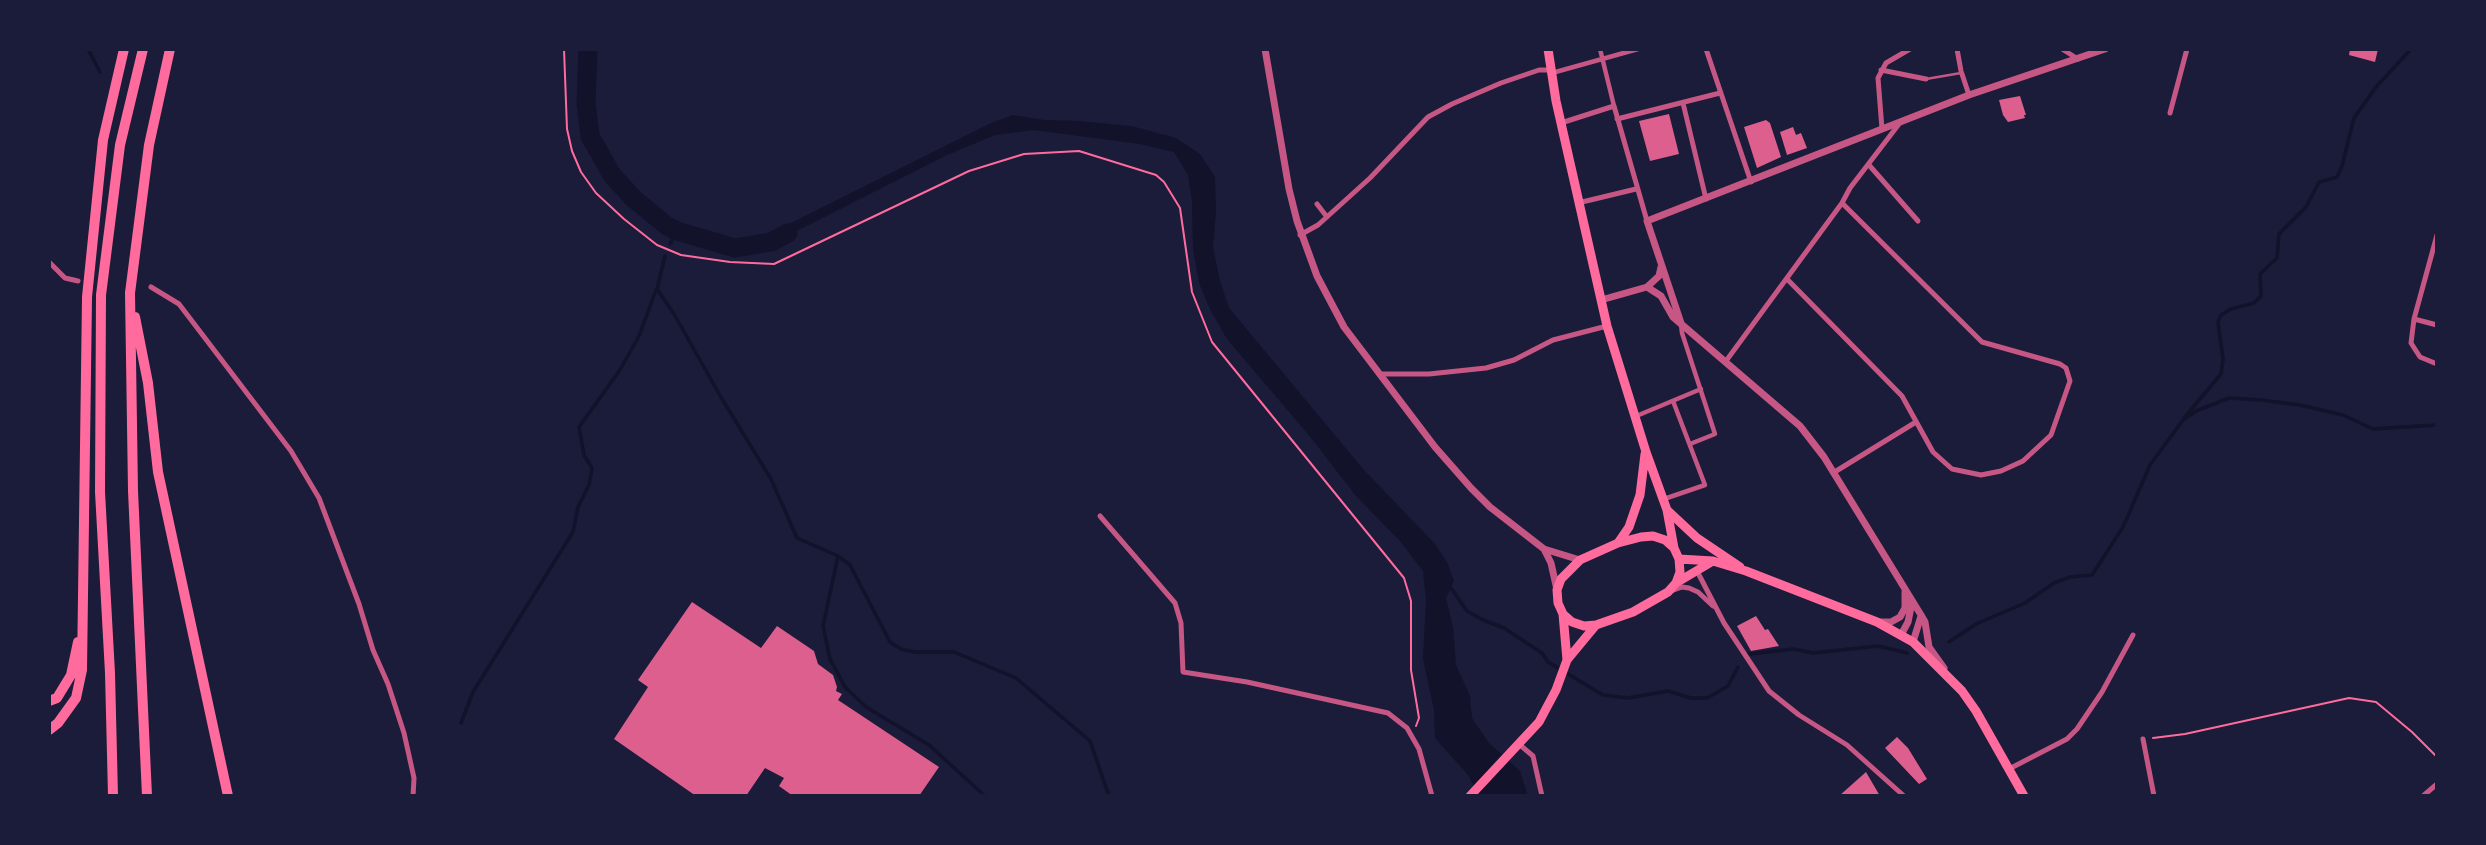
<!DOCTYPE html>
<style>
body{margin:0}
#map{position:relative;width:2486px;height:845px;overflow:hidden;background:#1b1b3a;font-family:Raleway,sans-serif}
canvas{display:block}
.frame{position:absolute;inset:0;border:51px solid #1b1b3a;pointer-events:none}
</style>
<div id="map">
<canvas width="2486" height="845"></canvas>
<div class="frame"></div>
</div>
<script>
const c = document.querySelector('canvas').getContext('2d');
c.lineJoin = 'round';
function paint(path, color) {
  c.fillStyle = color;
  c.fill(path, 'evenodd');
}
function poly(rows) {
  const path = new Path2D();
  for (const r of rows) {
    path.moveTo(r[0], r[1]);
    for (let i = 2; i < r.length; i += 2) path.lineTo(r[i], r[i + 1]);
  }
  return path;
}
function trace(path, color, width, dash) {
  c.strokeStyle = color;
  c.lineWidth = width;
  c.lineCap = dash ? 'butt' : 'round';
  c.setLineDash(dash || []);
  c.stroke(path);
}
paint(poly([
 [1013,115,1044,120,1079,121,1131,126,1176,138,1200,154,1215,177,1216,213,1213,247,1220,281,1229,308,1363,469,1435,544,1447,562,1454,581,1446,598,1453,627,1456,665,1470,696,1472,718,1489,743,1520,771,1528,796,1479,796,1468,775,1435,738,1434,710,1423,659,1426,601,1423,571,1399,540,1356,496,1312,439,1227,339,1211,311,1199,283,1193,249,1192,201,1188,175,1174,152,1140,144,1034,130,995,135,945,156,767,246,763,237,989,124]
]), '#12122b');
trace(poly([
 [88,49,100,72],
 [670,244,677,231],
 [665,256,657,289,674,314,722,399,771,479,797,538,838,556,850,565,890,642,901,649,915,652,954,652,1016,678,1090,741,1109,796],
 [2184,418,2221,374,2223,359,2218,322,2221,315,2231,309,2254,303,2261,296,2260,274,2277,258,2279,234,2306,207,2319,182,2337,177,2342,166,2354,118,2376,87,2411,49],
 [838,556,823,626,830,659,845,687,866,707,929,745,985,796],
 [1449,585,1467,611,1483,620,1504,628,1542,653,1548,662,1603,695,1628,698,1668,691,1691,698,1707,698,1728,686,1738,667],
 [1949,642,1976,624,2025,603,2054,583,2070,577,2092,575,2123,527,2150,465,2183,420,2196,411,2229,398,2261,400,2300,405,2343,415,2373,429,2437,425],
 [1749,654,1794,649,1813,653,1878,646,1907,653],
 [461,723,473,692,573,532,578,507,589,485,592,468,584,455,579,427,620,370,639,336,656,290]
]), '#12122b', 3.5);
trace(poly([
 [588,49,586,103,590,136,612,175,633,198,667,226,677,231,735,248,771,242,788,233]
]), '#12122b', 19);
paint(poly([
 [2350,49,2378,49,2375,62,2349,55],
 [2020,96,2026,115,2024,115,2025,118,2008,122,2003,115,1999,100],
 [1669,114,1679,154,1650,161,1639,121],
 [1766,120,1770,123,1781,157,1757,168,1744,127],
 [1793,127,1796,135,1801,133,1807,148,1787,155,1780,132],
 [692,602,761,648,777,626,814,651,818,664,833,675,837,687,836,691,842,694,838,700,939,767,919,796,793,796,779,786,784,778,765,768,746,796,696,796,614,739,648,687,638,680],
 [1756,616,1765,630,1768,629,1779,646,1751,651,1737,626],
 [1897,737,1908,748,1927,779,1919,784,1885,748],
 [1866,772,1880,796,1839,796]
]), '#dd5f8e');
trace(poly([
 [564,49,567,129,572,151,581,172,596,193,624,219,657,245,681,255,730,262,774,264,969,171,1024,154,1079,151,1156,175,1164,182,1180,208,1192,292,1212,342,1404,578,1411,601,1411,670,1419,718,1416,726],
 [2153,738,2185,734,2349,698,2376,702,2412,732,2437,757]
]), '#ff6b9d', 2);
trace(poly([
 [1926,79,1961,73]
]), '#c65784', 2.5);
trace(poly([
 [1600,49,1614,106],
 [1552,73,1638,49],
 [1681,324,1682,333,1715,434,1690,444],
 [1634,417,1701,389],
 [1664,499,1705,485,1673,401]
]), '#c65784', 4.5);
trace(poly([
 [1706,49,1751,182],
 [1957,49,1961,71,1969,95],
 [2062,49,2078,59],
 [1881,70,1926,79],
 [1683,103,1706,199],
 [2170,113,2187,49],
 [1617,119,1720,93],
 [1561,123,1614,106,1647,221],
 [1882,129,1878,78,1886,63,1910,49],
 [1869,165,1918,221],
 [1578,203,1636,189],
 [1317,204,1327,217],
 [1300,235,1318,225,1370,178,1428,117,1452,104,1501,83,1539,70,1552,70],
 [2437,235,2414,319,2411,343,2420,357,2437,364],
 [49,262,65,278,78,281],
 [1787,279,1902,396,1933,452,1952,469,1981,475,2001,471,2023,461,2051,435,2070,381,2066,368,2060,364,1982,342,1842,203],
 [151,287,179,304,291,451,319,498,359,604,373,650,388,684,404,733,414,778,413,796],
 [2414,319,2437,325],
 [1726,361,1842,203,1850,188,1899,124],
 [1380,374,1429,374,1486,368,1514,360,1553,340,1607,326],
 [1833,473,1916,422],
 [1100,516,1175,603,1181,623,1183,672,1247,682,1388,713,1407,728,1419,749,1432,796],
 [1697,571,1724,623,1769,691,1799,715,1847,745,1904,796],
 [1671,591,1682,587,1689,588,1698,592,1713,606],
 [2143,739,2154,796],
 [1520,745,1533,756,1542,796],
 [2009,769,2067,739,2077,729,2102,692,2133,635],
 [2423,796,2437,784]
]), '#c65784', 5);
trace(poly([
 [1265,49,1289,189,1297,221,1317,276,1344,327,1435,447,1471,488,1490,507,1544,549,1580,560],
 [1647,287,1661,296,1673,317,1800,426,1824,457,1921,615,1925,622,1929,647,1944,668],
 [1601,300,1647,287,1659,276,1661,267],
 [1681,323,1647,221,1969,95,2105,49],
 [1544,549,1551,563,1557,590],
 [1877,622,1891,622,1900,617,1905,608,1905,592],
 [1901,635,1908,622,1911,607,1909,601],
 [1913,642,1921,616]
]), '#c65784', 7);
trace(poly([
 [1548,49,1556,101,1607,326,1646,452,1667,510,1674,548],
 [1667,510,1697,538,1740,567],
 [1653,536,1665,540,1674,548,1679,559,1680,572,1676,583,1668,592,1633,612,1596,625,1584,626,1572,622,1563,614,1558,603,1557,590,1561,579,1580,560,1618,543,1641,537,1653,536],
 [1618,543,1629,527,1640,495,1645,454],
 [1679,559,1713,561,1746,571,1877,622,1913,642,1962,691,1976,711,2024,796],
 [1676,583,1713,561],
 [1563,614,1567,660],
 [1470,796,1539,722,1556,690,1567,660,1596,625]
]), '#ff6b9d', 9);
trace(poly([
 [135,317,148,383,158,472,228,796],
 [49,701,57,698,71,675,78,642],
 [49,730,58,723,76,698,82,670,87,297,103,140,124,49],
 [113,796,110,673,100,492,101,295,120,145,143,49],
 [147,796,133,491,130,293,149,145,170,49]
]), '#ff6b9d', 10);
</script>
